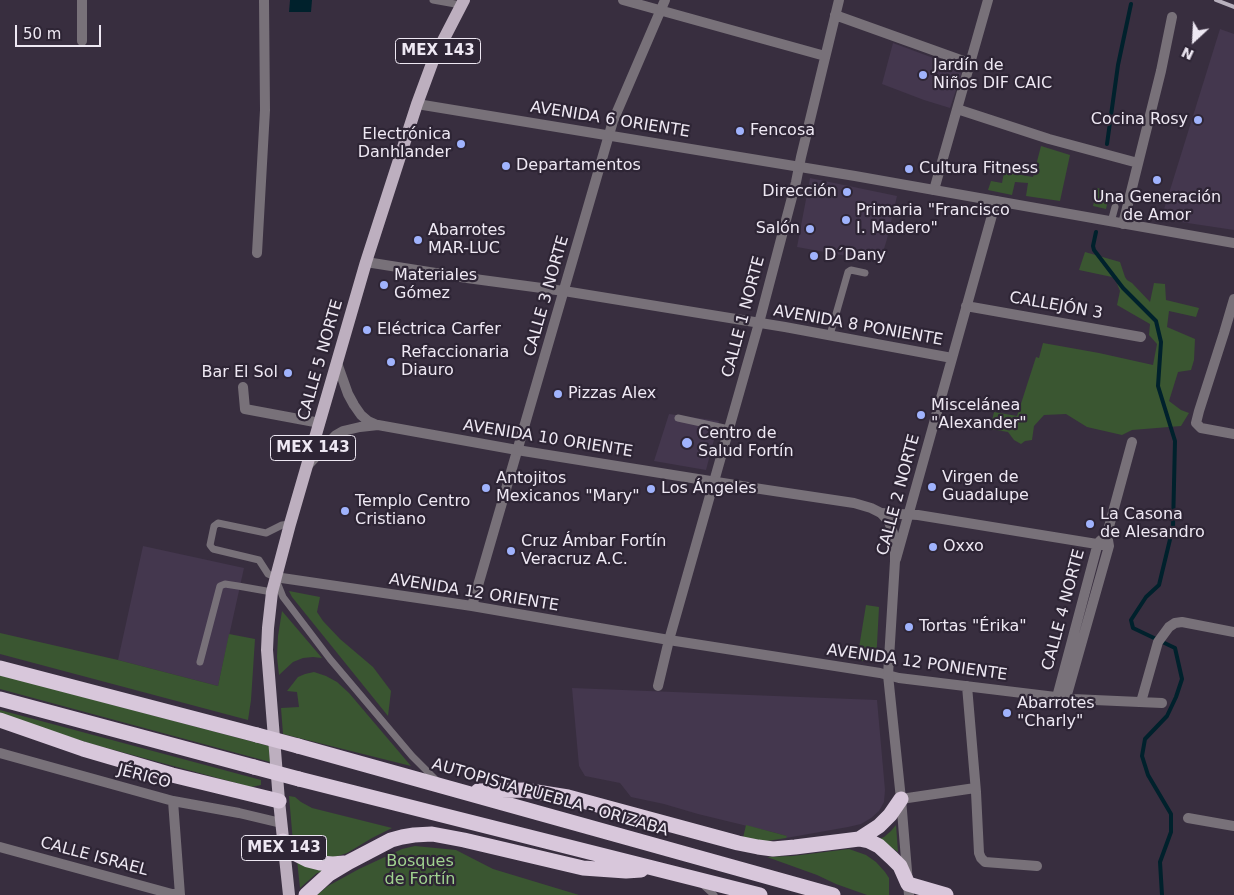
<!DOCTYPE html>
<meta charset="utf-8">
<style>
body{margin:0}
#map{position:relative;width:1234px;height:895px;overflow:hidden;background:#382e3f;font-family:"DejaVu Sans",sans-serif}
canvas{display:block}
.north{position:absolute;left:1169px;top:15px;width:50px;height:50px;-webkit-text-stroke:4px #2e2535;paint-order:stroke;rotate:205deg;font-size:14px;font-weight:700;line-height:20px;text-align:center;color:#eee8f3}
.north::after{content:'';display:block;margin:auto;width:18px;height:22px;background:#eee8f3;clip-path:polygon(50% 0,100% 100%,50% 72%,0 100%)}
.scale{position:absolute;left:15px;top:25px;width:86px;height:22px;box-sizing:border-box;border:2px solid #eee8f3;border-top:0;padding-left:6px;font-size:15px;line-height:18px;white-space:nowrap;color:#eee8f3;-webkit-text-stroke:4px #2e2535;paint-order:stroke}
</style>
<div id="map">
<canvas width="1234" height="895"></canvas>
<div class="north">N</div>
<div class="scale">50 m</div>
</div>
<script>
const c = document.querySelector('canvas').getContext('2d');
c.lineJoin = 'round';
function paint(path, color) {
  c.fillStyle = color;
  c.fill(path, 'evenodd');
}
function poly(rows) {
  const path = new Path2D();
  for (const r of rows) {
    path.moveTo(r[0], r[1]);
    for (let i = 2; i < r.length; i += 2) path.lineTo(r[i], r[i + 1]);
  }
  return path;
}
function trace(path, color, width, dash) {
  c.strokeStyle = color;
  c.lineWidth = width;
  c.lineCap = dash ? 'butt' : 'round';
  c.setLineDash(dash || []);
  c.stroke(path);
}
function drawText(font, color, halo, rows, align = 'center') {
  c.font = font + ' "DejaVu Sans",sans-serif';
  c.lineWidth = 4.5;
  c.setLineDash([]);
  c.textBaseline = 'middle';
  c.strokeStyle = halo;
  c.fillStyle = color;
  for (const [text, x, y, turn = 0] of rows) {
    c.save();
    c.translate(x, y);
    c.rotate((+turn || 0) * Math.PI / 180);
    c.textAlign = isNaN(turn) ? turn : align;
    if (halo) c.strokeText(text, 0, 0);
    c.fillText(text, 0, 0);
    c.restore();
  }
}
paint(poly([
 [1220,29,1234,34,1234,230,1161,219],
 [893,43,963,69,950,108,924,100,882,84],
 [810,178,897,196,887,239,880,262,797,247],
 [669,414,719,421,706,470,654,461],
 [143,546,244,568,218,686,118,660],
 [572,688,877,700,885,790,884,802,879,811,871,818,861,824,848,827,786,838,786,836,776,833,698,814,664,804,631,797,620,783,585,776,579,766]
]), '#44374e');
paint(poly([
 [1041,146,1070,155,1060,201,1026,196,1028,183,1015,182,1012,195,988,190,991,181,1002,183,1004,172,1033,177],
 [1097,188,1102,189,1102,195,1109,196,1106,209,1093,206],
 [1085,252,1120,262,1125,277,1127,280,1132,283,1150,302,1154,283,1165,284,1166,300,1199,308,1196,317,1169,311,1167,327,1195,339,1194,360,1191,370,1178,372,1169,401,1181,410,1189,413,1181,426,1132,430,1122,435,1087,427,1066,414,1044,415,1034,426,1032,440,1025,441,1021,444,1014,440,1008,432,990,429,994,412,1017,416,1036,357,1039,358,1043,343,1099,353,1153,365,1157,344,1149,335,1150,324,1117,305,1120,291,1116,281,1112,277,1079,270],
 [289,591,320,597,317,612,323,621,340,639,373,667,391,691,388,716,292,597],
 [866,605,879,607,876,663,857,660],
 [282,611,322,658,313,657,303,658,293,662,279,675,277,657,278,636],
 [0,633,118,660,218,686,229,634,255,639,251,700,248,720,0,654],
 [314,672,326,676,337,682,349,693,411,766,283,734,281,708,299,707,297,692,287,691,298,677,305,674],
 [0,675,269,746,270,762,0,689],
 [0,710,261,780,261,785,251,787,92,744,0,715],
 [289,796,295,797,301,802,312,808,392,828,372,838,347,853,335,857,321,857,299,848,293,842],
 [746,825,787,836,786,838,761,842,743,838],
 [896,825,898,852,879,839,884,837,891,831],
 [415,846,456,850,493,869,579,895,317,895,328,886,359,869,402,849],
 [849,849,866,855,876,862,885,872,889,878,889,895,867,895,836,884,817,875,767,857,793,856],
 [297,860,324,871,317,873,300,888]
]), '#3a5631');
paint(poly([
 [290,0,312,0,311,12,289,12]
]), '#00212c');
trace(poly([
 [1107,144,1118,65,1131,4],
 [1096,232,1093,246,1094,250,1123,288,1156,321,1161,342,1158,386,1175,441,1173,527,1159,585,1146,597,1131,620,1133,628,1175,648,1182,679,1176,697,1167,716,1145,739,1142,756,1148,775,1171,814,1171,832,1160,862,1162,895]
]), '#00212c', 4);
trace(poly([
 [433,0,461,5],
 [1111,222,1115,207],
 [830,335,848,272,851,270,865,273],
 [678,418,729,429],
 [290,524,282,525,266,533,218,523,214,526,210,545,213,549,259,560,268,574,275,577,283,597,330,659,412,756,438,782],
 [200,662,220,586,225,584,238,586,272,592],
 [702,884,714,895]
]), '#787179', 7);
trace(poly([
 [82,0,82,41],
 [623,0,825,56],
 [835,15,969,63],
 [957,109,1049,139,1138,163],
 [934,190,988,0],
 [1123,224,1161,71,1172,17],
 [257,253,265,110,264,0],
 [366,262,467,278,564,291,785,327,952,358],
 [1234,299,1224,333,1199,411,1196,423,1201,428,1234,434],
 [966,306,1141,337],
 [243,387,245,409,320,423],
 [881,513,918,515,1109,546],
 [896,559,996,201],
 [275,577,472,606,669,640,880,673,899,678,1072,699,1162,703],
 [472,606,613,121,665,0],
 [658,686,669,640,759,323,796,182,801,157,839,0],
 [967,686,976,792,979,853,981,858,985,862,1037,866],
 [1057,697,1098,543,1101,540],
 [1066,698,1109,546,1107,534,1132,442],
 [1141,702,1158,642,1169,627,1175,623,1182,622,1234,632],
 [0,753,173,801,239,813,281,823],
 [901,799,975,788],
 [173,801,180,895],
 [1188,818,1234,826],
 [0,847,172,894,180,894]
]), '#787179', 10);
trace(poly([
 [417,104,855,176,1234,243],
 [337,363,348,394,354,405,361,415,368,421,377,425],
 [308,465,336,435,343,431,360,427,378,425,517,450,754,488,854,503,871,508,881,513,889,522,893,533,895,550,895,561,888,675,901,799,909,895]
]), '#787179', 10);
trace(poly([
 [289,895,279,801,267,650,268,628,272,592,290,524,366,262,417,104,434,58,464,0]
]), '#bdafbf', 12);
trace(poly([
 [0,668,257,735],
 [0,699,254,767],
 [0,720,83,749,172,775,279,801],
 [298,746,833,895],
 [299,779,760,895],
 [478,791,524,790,568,797,738,843,758,847,773,849,795,847,859,839,869,841,879,846,892,858,900,866,908,884,946,895],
 [859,839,879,826,890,815,901,799],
 [283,841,296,854,308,860,320,863,333,864,344,863],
 [306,895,329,874,349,862,391,840,402,837,414,835,432,834,464,840,583,868,626,871,641,870]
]), '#d8c7db', 15);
trace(poly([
 [1216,0,1234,7]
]), '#b8b1be', 4);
trace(poly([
 [257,735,298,746],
 [254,767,299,779]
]), '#d8c7db', 15);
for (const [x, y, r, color] of [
 [923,75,5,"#a0b3fd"],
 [1198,120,5,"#a0b3fd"],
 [740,131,5,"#a0b3fd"],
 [461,144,5,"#a0b3fd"],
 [506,166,5,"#a0b3fd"],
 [909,169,5,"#a0b3fd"],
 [1157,180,5,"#a0b3fd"],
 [847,192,5,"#a0b3fd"],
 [846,220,5,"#a0b3fd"],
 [810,229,5,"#a0b3fd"],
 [418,240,5,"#a0b3fd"],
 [814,256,5,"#a0b3fd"],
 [384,285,5,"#a0b3fd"],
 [367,330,5,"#a0b3fd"],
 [391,362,5,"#a0b3fd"],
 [288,373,5,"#a0b3fd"],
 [558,394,5,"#a0b3fd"],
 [921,415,5,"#a0b3fd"],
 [687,443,6,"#a0b3fd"],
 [932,487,5,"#a0b3fd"],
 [486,488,5,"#a0b3fd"],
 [651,489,5,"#a0b3fd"],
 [345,511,5,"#a0b3fd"],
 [1090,524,5,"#a0b3fd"],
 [933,547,5,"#a0b3fd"],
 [511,551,5,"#a0b3fd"],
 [909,627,5,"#a0b3fd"],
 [1007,713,5,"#a0b3fd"]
]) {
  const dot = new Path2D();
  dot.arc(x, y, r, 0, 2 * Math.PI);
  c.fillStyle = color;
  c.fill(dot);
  trace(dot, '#2e2535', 2);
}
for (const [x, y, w] of [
 [438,51,85],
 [313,448,85],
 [284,848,85]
]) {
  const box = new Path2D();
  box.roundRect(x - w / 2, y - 12.5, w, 25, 4);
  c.fillStyle = '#2e2535';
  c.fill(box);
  trace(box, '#eee8f3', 1);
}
drawText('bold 15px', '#eee8f3', null, [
 ["MEX 143",438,51],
 ["MEX 143",313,448],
 ["MEX 143",284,848]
]);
drawText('16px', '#eee8f3', '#2e2535', [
 ["Jardín de",933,66],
 ["Niños DIF CAIC",933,84],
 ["Cocina Rosy",1188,120,"right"],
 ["Fencosa",750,131],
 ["Electrónica",451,135,"right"],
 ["Danhlander",451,153,"right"],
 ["Departamentos",516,166],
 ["Cultura Fitness",919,169],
 ["Dirección",837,192,"right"],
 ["Una Generación",1157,198,"center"],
 ["de Amor",1157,216,"center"],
 ["Primaria \"Francisco",856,211],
 ["I. Madero\"",856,229],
 ["Salón",800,229,"right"],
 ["Abarrotes",428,231],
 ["MAR-LUC",428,249],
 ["D´Dany",824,256],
 ["Materiales",394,276],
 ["Gómez",394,294],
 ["Eléctrica Carfer",377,330],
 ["Refaccionaria",401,353],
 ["Diauro",401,371],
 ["Bar El Sol",278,373,"right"],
 ["Pizzas Alex",568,394],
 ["Miscelánea",931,406],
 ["\"Alexander\"",931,424],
 ["Centro de",698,434],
 ["Salud Fortín",698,452],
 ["Virgen de",942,478],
 ["Guadalupe",942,496],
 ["Antojitos",496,479],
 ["Mexicanos \"Mary\"",496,497],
 ["Los Ángeles",661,489],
 ["Templo Centro",355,502],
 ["Cristiano",355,520],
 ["La Casona",1100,515],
 ["de Alesandro",1100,533],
 ["Cruz Ámbar Fortín",521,542],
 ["Veracruz A.C.",521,560],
 ["Oxxo",943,547],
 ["Tortas \"Érika\"",919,627],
 ["Abarrotes",1017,704],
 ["\"Charly\"",1017,722]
], 'left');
drawText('16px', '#eee8f3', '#2e2535', [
 ["AVENIDA 6 ORIENTE",610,120,9],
 ["CALLE 3 NORTE",547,296,-74],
 ["CALLEJÓN 3",1056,306,10],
 ["CALLE 1 NORTE",744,317,-75],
 ["AVENIDA 8 PONIENTE",858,326,10],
 ["CALLE 5 NORTE",321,360,-74],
 ["AVENIDA 10 ORIENTE",548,439,9],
 ["CALLE 2 NORTE",899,495,-75],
 ["AVENIDA 12 ORIENTE",474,593,9],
 ["CALLE 4 NORTE",1064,610,-75],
 ["AVENIDA 12 PONIENTE",917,663,8],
 ["JÉRICO",144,777,15],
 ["AUTOPISTA PUEBLA - ORIZABA",550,798,16],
 ["CALLE ISRAEL",94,857,15]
]);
drawText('16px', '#a0d28f', '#2e2535', [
 ["Bosques",420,862],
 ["de Fortín",420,880]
]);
</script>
